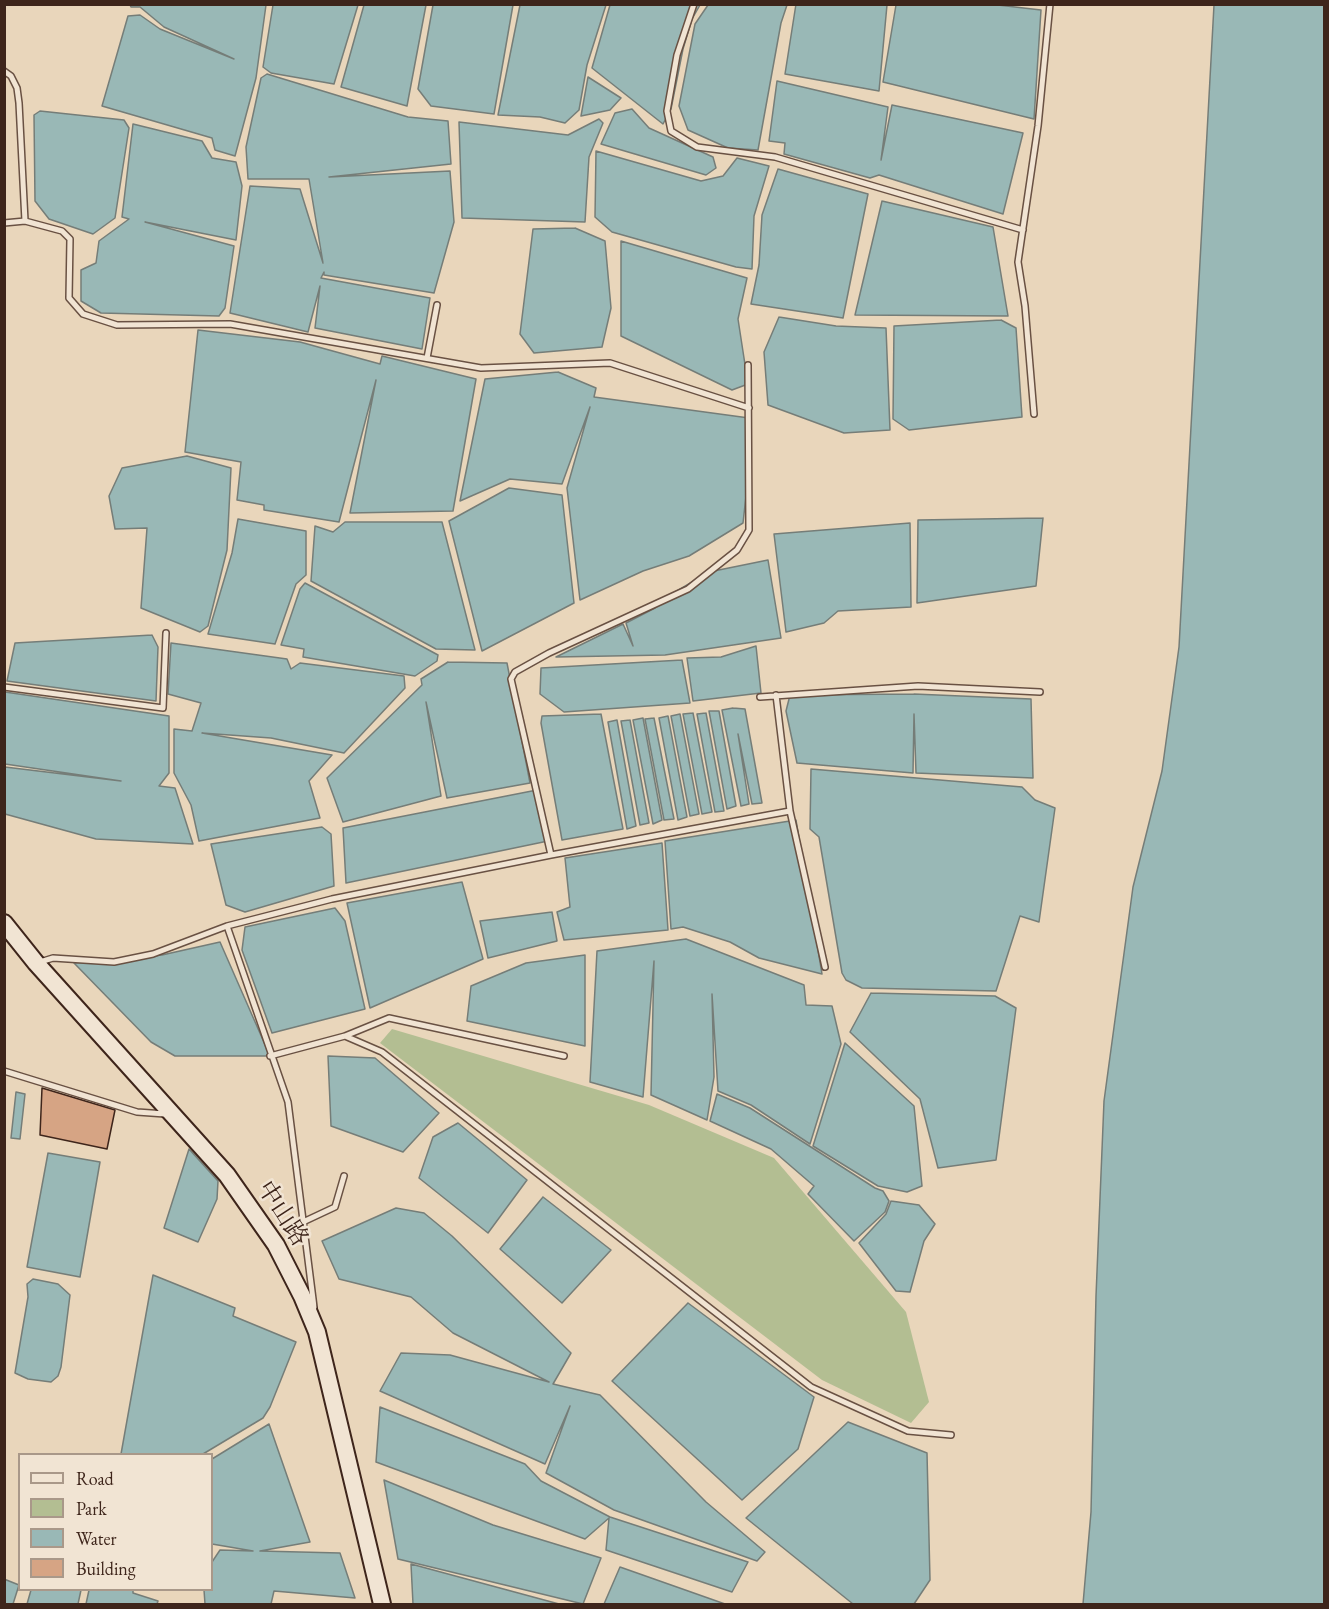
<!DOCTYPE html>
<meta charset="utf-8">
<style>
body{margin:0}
#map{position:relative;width:1329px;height:1609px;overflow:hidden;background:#e9d6bb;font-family:"EB Garamond",serif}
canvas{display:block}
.frame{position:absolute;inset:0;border:6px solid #3e251b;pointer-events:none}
.legend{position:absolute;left:18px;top:1453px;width:195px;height:138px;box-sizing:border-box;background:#f1e4d3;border:2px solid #a99889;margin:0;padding:8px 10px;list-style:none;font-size:18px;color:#3e251b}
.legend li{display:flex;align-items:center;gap:12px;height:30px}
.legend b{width:30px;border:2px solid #a99889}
</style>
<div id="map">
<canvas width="1329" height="1609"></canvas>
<div class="frame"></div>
<ul class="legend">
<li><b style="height:8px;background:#f1e4d3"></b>Road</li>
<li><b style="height:16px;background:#b3be92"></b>Park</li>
<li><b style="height:16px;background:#99b8b6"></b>Water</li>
<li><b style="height:16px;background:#d6a484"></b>Building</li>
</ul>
</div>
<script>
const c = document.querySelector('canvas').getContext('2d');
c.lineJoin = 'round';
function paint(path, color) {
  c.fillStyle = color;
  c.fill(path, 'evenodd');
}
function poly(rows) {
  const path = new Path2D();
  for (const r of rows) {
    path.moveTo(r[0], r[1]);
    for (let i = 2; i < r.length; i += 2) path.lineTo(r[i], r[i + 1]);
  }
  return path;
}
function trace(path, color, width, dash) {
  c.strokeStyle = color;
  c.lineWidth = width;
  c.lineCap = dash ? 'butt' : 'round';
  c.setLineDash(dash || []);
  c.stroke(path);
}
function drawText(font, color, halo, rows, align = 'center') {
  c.font = font + ' "EB Garamond","Noto Serif TC",serif';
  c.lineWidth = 5;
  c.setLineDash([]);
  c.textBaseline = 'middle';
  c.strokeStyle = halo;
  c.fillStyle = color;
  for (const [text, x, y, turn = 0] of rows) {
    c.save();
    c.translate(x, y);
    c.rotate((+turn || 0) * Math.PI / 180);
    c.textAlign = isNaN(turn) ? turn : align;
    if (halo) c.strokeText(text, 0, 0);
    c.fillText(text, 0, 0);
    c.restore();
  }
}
paint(poly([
 [392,1029,649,1105,774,1158,906,1312,929,1402,911,1423,822,1380,380,1043]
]), '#b3be92');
const water = poly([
 [796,4,887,5,879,91,785,74,796,4],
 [989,4,1041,10,1034,119,883,82,896,5,989,4],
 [130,5,266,5,256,78,235,156,215,150,212,138,102,106,128,16,140,15,160,29,234,59,164,27,140,7,131,7,130,5],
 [273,5,358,5,334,84,271,73,263,67,273,5],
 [364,5,426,5,407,106,341,87,364,5],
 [433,5,513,5,494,114,431,106,418,89,433,5],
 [520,5,606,5,587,65,579,110,565,123,540,117,498,115,520,5],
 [610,5,700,5,692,19,683,49,671,109,663,124,592,68,610,5],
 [708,5,787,5,781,23,758,150,728,148,688,130,679,106,695,24,708,5],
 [1214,5,1324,5,1324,1604,1083,1604,1091,1512,1096,1296,1104,1101,1133,887,1162,771,1179,647,1214,5],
 [267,74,408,117,448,121,451,164,329,177,450,171,454,222,434,293,324,275,324,272,321,278,430,298,422,349,315,328,320,286,308,332,230,313,250,186,300,189,323,263,309,179,248,179,246,147,261,78,267,74],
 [588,77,621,98,610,110,581,116,588,77],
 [777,81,888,107,881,160,892,105,1023,133,1003,214,879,175,870,178,784,154,785,143,769,141,777,81],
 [632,109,649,128,713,157,716,168,706,175,601,144,615,113,632,109],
 [40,111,124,120,129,128,115,218,93,234,49,219,35,201,34,115,40,111],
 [599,119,603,123,589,157,585,222,462,218,459,122,568,135,599,119],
 [133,124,202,141,212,158,236,162,242,186,236,240,145,222,234,246,225,308,219,316,101,313,81,301,81,270,96,263,99,241,129,219,122,217,133,124],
 [596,151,701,181,723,176,737,158,769,166,754,216,752,269,736,267,612,232,595,217,596,151],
 [778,169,868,194,843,318,751,304,759,265,762,215,778,169],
 [882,201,993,227,1008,316,855,315,882,201],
 [575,228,605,241,611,308,602,347,534,353,520,334,533,229,575,228],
 [621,241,747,278,738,319,748,384,732,390,621,336,621,241],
 [779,317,836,326,886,328,890,430,844,433,768,405,764,352,779,317],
 [1001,320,1016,328,1022,417,909,430,893,419,894,326,1001,320],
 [198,330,300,342,380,364,382,356,476,379,453,511,350,513,376,380,339,522,264,510,264,505,237,500,241,462,185,452,198,330],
 [558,372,596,388,594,397,749,418,749,469,743,523,689,556,643,571,580,600,567,488,590,407,562,484,510,479,460,501,485,379,558,372],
 [187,456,231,468,227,550,208,626,200,632,141,608,147,528,115,529,109,496,122,468,187,456],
 [509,488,562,495,574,603,482,651,449,521,509,488],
 [1043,518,1036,586,917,603,918,520,1043,518],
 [238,519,306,531,306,575,296,584,275,644,208,634,232,553,238,519],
 [345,522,442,522,475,650,436,649,311,581,315,526,333,532,345,522],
 [910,523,911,607,838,611,824,623,786,632,774,534,910,523],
 [768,560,781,638,665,655,556,657,623,624,633,646,626,623,655,608,655,604,709,572,768,560],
 [305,583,438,655,437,661,415,676,303,657,304,649,281,645,300,589,305,583],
 [152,635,158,647,156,701,7,681,15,643,152,635],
 [171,643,287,659,291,669,300,663,404,676,405,688,344,753,271,738,202,733,332,755,309,781,320,818,199,841,191,805,174,773,174,729,192,731,201,703,168,694,171,643],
 [756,646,761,693,693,701,687,658,721,657,756,646],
 [682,660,690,703,564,712,540,694,541,668,682,660],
 [448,662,507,663,530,783,447,798,426,702,441,796,343,822,327,778,422,685,421,679,448,662],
 [5,692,169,716,169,773,159,786,175,788,193,844,96,839,5,814,5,767,121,781,5,764,5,692],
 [914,694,1031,699,1033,778,916,773,914,714,913,773,797,763,786,711,790,695,914,694],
 [733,708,745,709,762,803,752,804,738,734,749,804,741,806,722,710,733,708],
 [709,711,719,711,736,806,727,809,709,711],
 [693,713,712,812,702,814,683,714,693,713],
 [706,713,724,811,715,812,697,714,706,713],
 [601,714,623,829,562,840,541,723,542,716,601,714],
 [680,714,699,814,690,816,671,716,680,714],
 [668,716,687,817,678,820,659,718,668,716],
 [643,718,662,820,653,824,633,720,643,718],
 [654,718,674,819,664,820,645,719,654,718],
 [617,720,636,826,627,829,608,722,617,720],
 [630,720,649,823,640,825,621,721,630,720],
 [811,769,1022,787,1035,800,1055,808,1039,922,1020,916,996,991,862,988,846,980,842,973,819,837,810,829,811,769],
 [537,790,548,841,346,883,343,828,537,790],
 [796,820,822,974,759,958,730,942,683,927,671,929,665,841,796,820],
 [322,827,331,834,334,886,245,912,226,905,211,844,322,827],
 [662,843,668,930,564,940,557,912,570,907,565,858,662,843],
 [462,882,483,959,370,1008,347,903,462,882],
 [335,908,345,921,365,1009,272,1033,242,950,245,927,335,908],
 [552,912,557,941,488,958,480,921,552,912],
 [686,939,804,985,806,1005,832,1006,841,1044,810,1144,751,1105,718,1091,712,994,714,1077,707,1120,651,1095,654,961,643,1097,590,1082,597,951,686,939],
 [220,942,270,1056,175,1056,151,1042,74,963,162,955,220,942],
 [585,955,585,1046,467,1021,471,986,526,963,585,955],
 [871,993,995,996,1016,1008,996,1160,938,1168,920,1099,850,1032,871,993],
 [845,1043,914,1106,922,1186,907,1192,878,1186,813,1146,845,1043],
 [328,1056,375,1058,439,1113,403,1152,331,1126,328,1056],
 [16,1092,25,1094,20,1139,11,1138,16,1092],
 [717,1094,750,1108,875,1188,883,1191,889,1201,885,1212,854,1241,808,1194,814,1186,771,1149,710,1121,717,1094],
 [458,1123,527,1180,488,1233,419,1178,433,1137,458,1123],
 [189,1149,218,1181,217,1199,198,1242,164,1228,189,1149],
 [48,1153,100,1162,80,1277,27,1267,48,1153],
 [543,1197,611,1250,562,1303,500,1249,543,1197],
 [891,1201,919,1205,935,1224,924,1241,910,1292,896,1291,859,1243,886,1214,891,1201],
 [396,1208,424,1213,452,1236,571,1353,553,1384,600,1395,706,1502,765,1552,757,1561,614,1510,546,1473,570,1406,545,1464,380,1391,401,1353,450,1355,549,1382,453,1333,411,1297,339,1279,322,1241,396,1208],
 [153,1275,235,1308,233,1316,296,1342,270,1407,263,1418,203,1454,121,1454,153,1275],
 [33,1279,58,1284,70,1295,61,1367,58,1376,51,1382,28,1379,15,1373,28,1297,27,1284,33,1279],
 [688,1303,814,1397,798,1449,742,1500,612,1381,688,1303],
 [380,1407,525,1464,541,1481,610,1517,748,1562,732,1592,606,1550,609,1518,585,1539,376,1462,380,1407],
 [848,1422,927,1453,930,1580,914,1604,853,1604,746,1518,848,1422],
 [269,1424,310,1542,260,1551,340,1553,355,1598,274,1591,271,1604,205,1604,204,1590,212,1590,212,1562,220,1550,253,1551,212,1544,212,1459,269,1424],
 [384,1480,493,1525,601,1558,583,1604,398,1559,384,1480],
 [411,1564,559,1604,413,1604,411,1564],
 [620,1567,725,1604,604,1604,620,1567],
 [4,1579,19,1585,13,1604,5,1604,4,1579],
 [31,1590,81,1590,78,1604,27,1604,31,1590],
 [89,1590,133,1590,133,1593,158,1601,157,1604,86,1604,89,1590]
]);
paint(water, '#99b8b6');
trace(water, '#757d78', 1.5);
const building = poly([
 [42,1088,115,1110,107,1149,40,1135,42,1088]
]);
paint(building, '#d6a484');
trace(building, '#3e251b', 1.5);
const lane = poly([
 [694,4,677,55,667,111,671,131,697,147,775,157,1023,230],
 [4,71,11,76,17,88,19,103,25,221],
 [4,223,25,221,62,231,70,239,69,298,83,314,117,325,230,324,481,368,610,363,749,408],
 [427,358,437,305],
 [1034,414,1025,306,1018,262,1038,126,1050,4],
 [4,687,163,708,166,633],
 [776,695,790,811,825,967],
 [760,697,918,686,1040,692],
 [551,855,511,679,515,672,549,653,688,589,737,550,749,530,748,365],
 [227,926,288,1102,314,1307],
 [40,962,53,958,114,962,153,954,227,926,332,899,551,855,790,811],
 [345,1036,389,1018,564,1056],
 [270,1056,345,1036,382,1052,811,1387,908,1431,951,1435],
 [4,1071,137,1112,165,1114],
 [303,1222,335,1207,344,1176]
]);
const secondary = poly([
 [4,923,36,963,227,1175,276,1245,302,1296,317,1332,382,1604]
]);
trace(lane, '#695143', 8);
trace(secondary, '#3e251b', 20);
trace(lane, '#f1e4d3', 5);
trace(secondary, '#f1e4d3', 16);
drawText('24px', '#3e251b', '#f1e4d3', [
 ["中山路",282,1214,57]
]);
</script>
